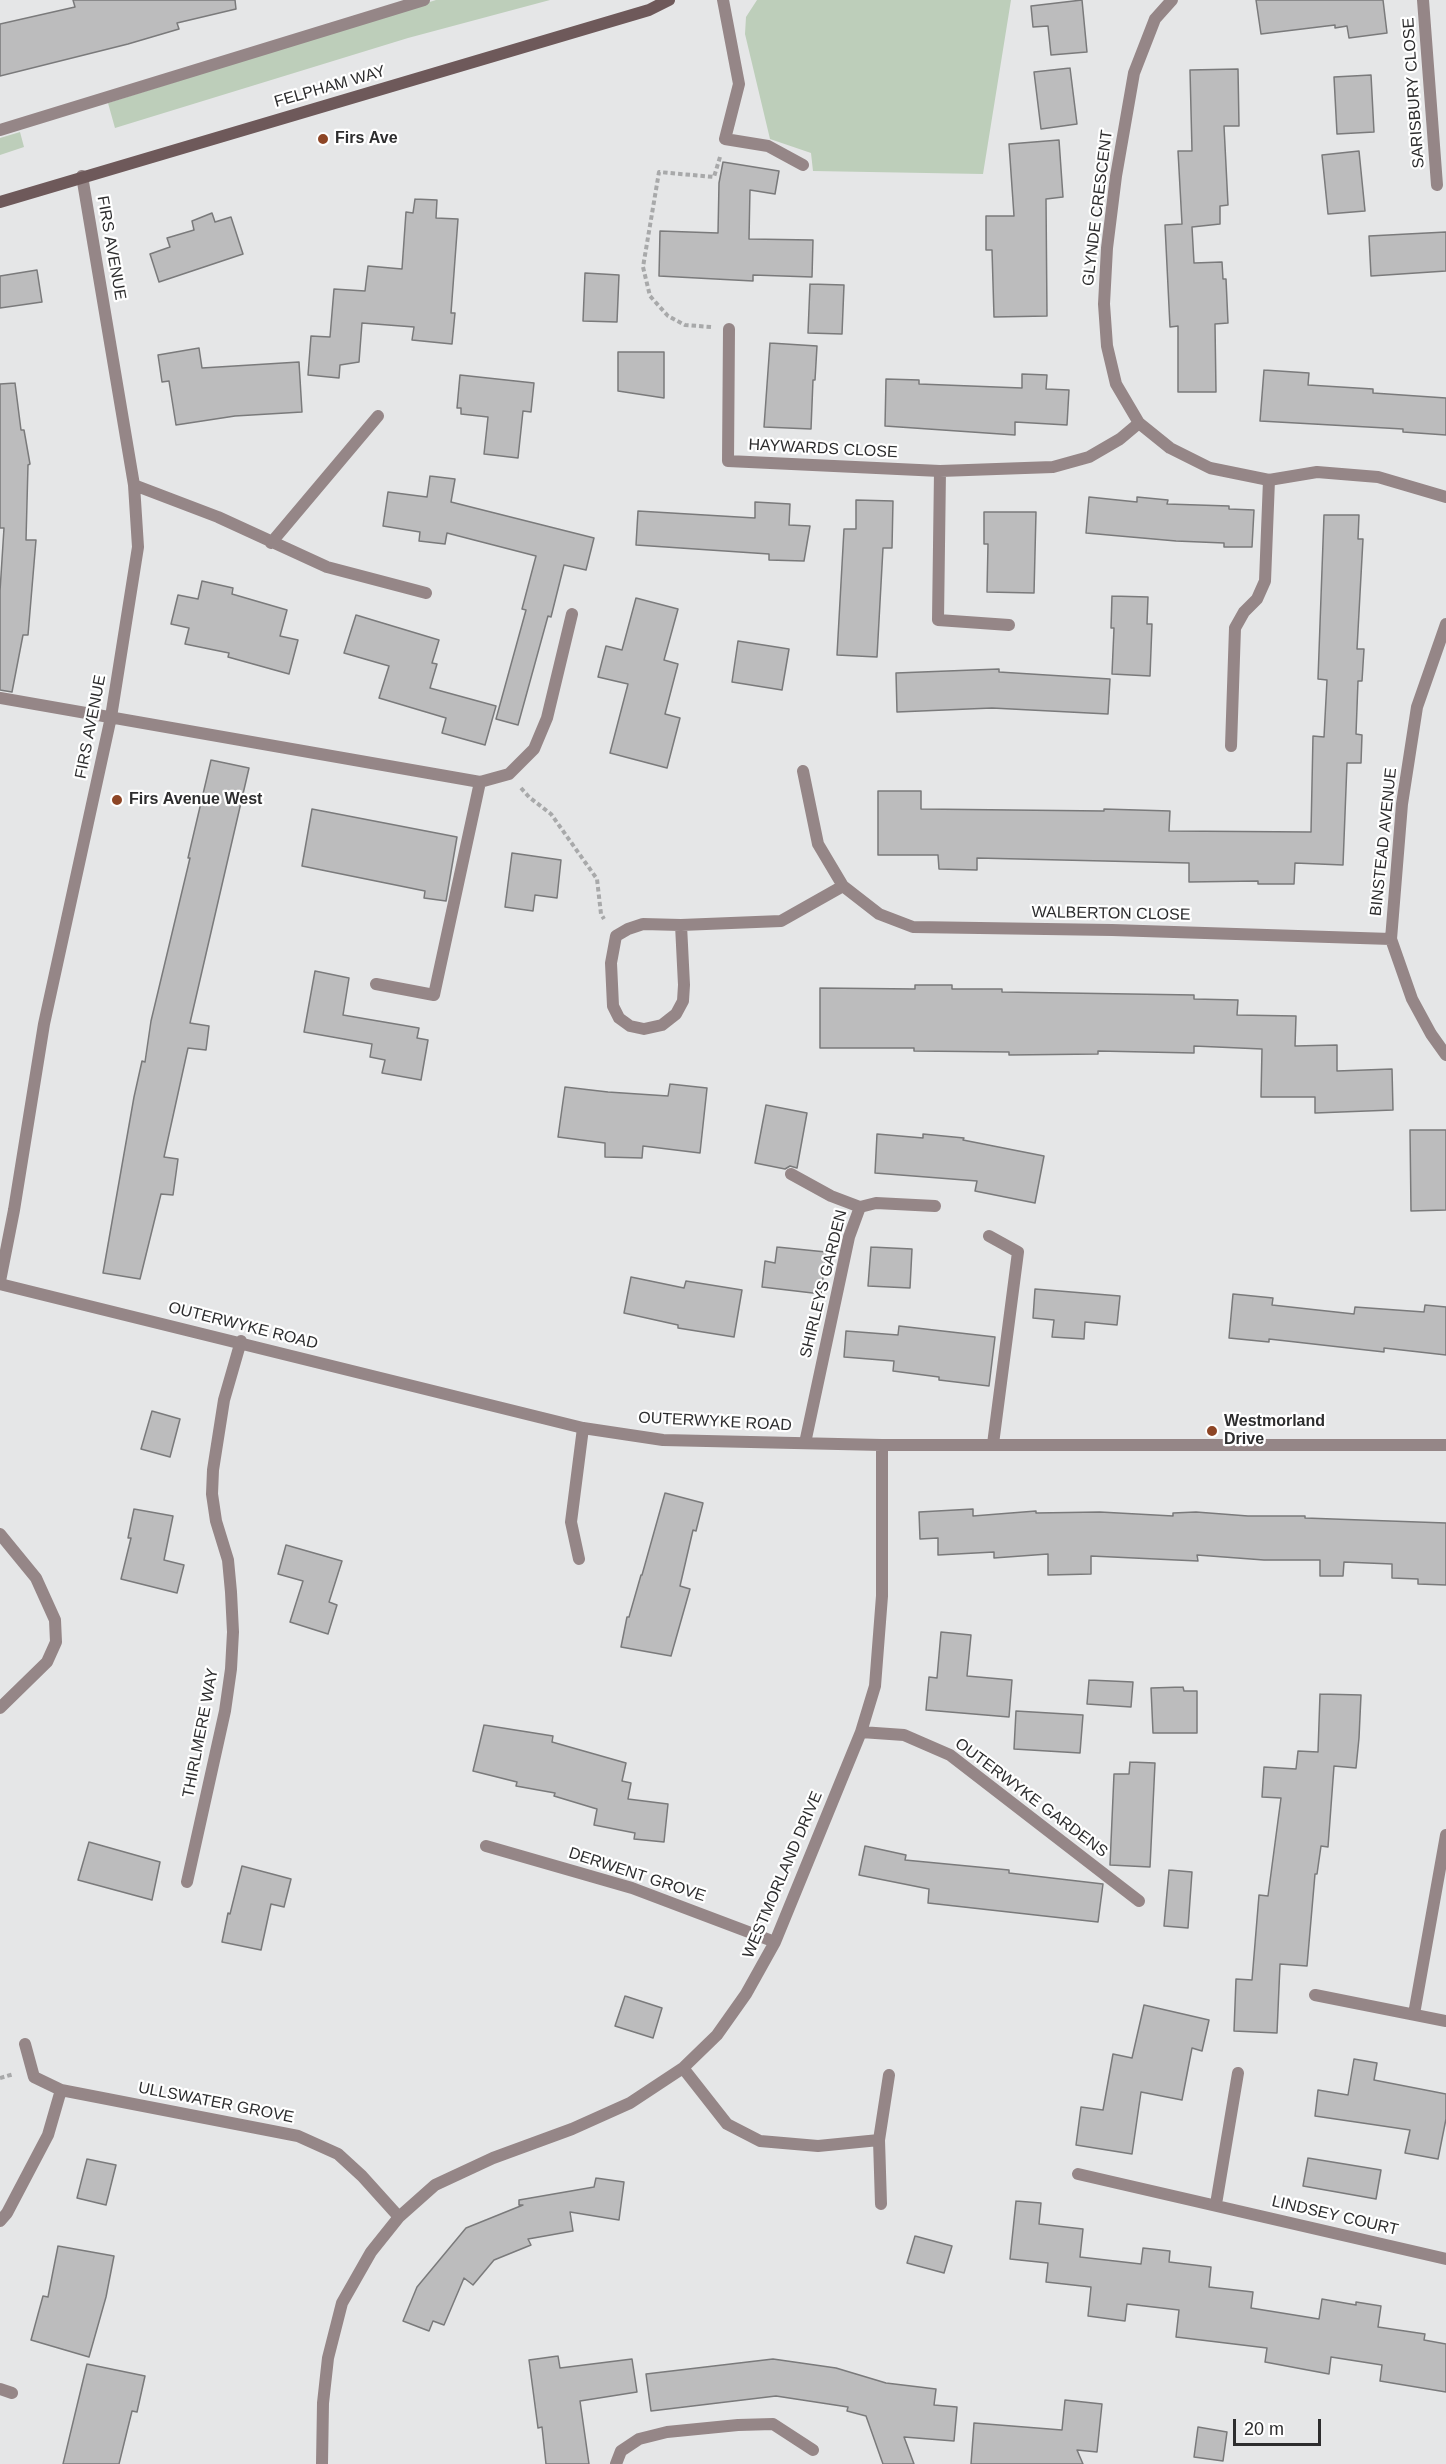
<!DOCTYPE html>
<style>
body{margin:0}
#map{position:relative;width:1446px;height:2464px;overflow:hidden;background:#e5e6e7;font-family:Arial,sans-serif}
canvas{display:block}
.scale{position:absolute;left:1233px;top:2419px;width:88px;height:27px;box-sizing:border-box;border:3px solid #2d2d2e;border-top:0;padding-left:8px;font-size:18px;line-height:21px;white-space:nowrap;color:#2d2d2e;-webkit-text-stroke:4px #fff;paint-order:stroke}
</style>
<div id="map">
<canvas width="1446" height="2464"></canvas>
<div class="scale">20 m</div>
</div>
<script>
const c = document.querySelector('canvas').getContext('2d');
c.lineJoin = 'round';
function paint(path, color) {
  c.fillStyle = color;
  c.fill(path, 'evenodd');
}
function poly(rows) {
  const path = new Path2D();
  for (const r of rows) {
    path.moveTo(r[0], r[1]);
    for (let i = 2; i < r.length; i += 2) path.lineTo(r[i], r[i + 1]);
  }
  return path;
}
function trace(path, color, width, dash) {
  c.strokeStyle = color;
  c.lineWidth = width;
  c.lineCap = dash ? 'butt' : 'round';
  c.setLineDash(dash || []);
  c.stroke(path);
}
function drawText(font, color, halo, rows, align = 'center') {
  c.font = font + ' Arial,sans-serif';
  c.lineWidth = 4.5;
  c.setLineDash([]);
  c.textBaseline = 'middle';
  c.strokeStyle = halo;
  c.fillStyle = color;
  for (const [text, x, y, turn = 0] of rows) {
    c.save();
    c.translate(x, y);
    c.rotate((+turn || 0) * Math.PI / 180);
    c.textAlign = isNaN(turn) ? turn : align;
    if (halo) c.strokeText(text, 0, 0);
    c.fillText(text, 0, 0);
    c.restore();
  }
}
paint(poly([
 [436,0,550,0,408,38,115,128,108,103],
 [757,0,1011,0,983,174,813,171,811,153,770,139,745,34,746,17],
 [20,132,24,147,0,155,0,138]
]), '#bdceba');
const building = poly([
 [73,0,235,0,236,9,177,23,179,29,128,44,0,76,0,24,75,7,73,0],
 [1082,0,1087,52,1051,55,1048,26,1033,27,1031,6,1082,0],
 [1256,0,1383,0,1387,33,1349,38,1347,26,1335,28,1335,25,1261,34,1256,0],
 [1070,68,1077,124,1041,129,1034,72,1070,68],
 [1238,69,1239,126,1224,126,1228,205,1220,206,1220,224,1192,227,1194,263,1222,262,1223,279,1226,279,1228,323,1215,324,1216,392,1178,392,1178,326,1170,327,1165,225,1182,224,1178,151,1192,151,1190,70,1238,69],
 [1371,75,1374,132,1337,134,1334,77,1371,75],
 [1059,140,1063,197,1046,199,1047,316,994,317,992,250,986,250,986,216,1014,216,1009,144,1059,140],
 [1359,151,1365,211,1328,214,1322,155,1359,151],
 [723,162,779,171,775,194,750,190,749,239,813,240,812,277,753,275,753,281,659,276,660,231,718,233,719,183,723,162],
 [415,199,437,200,436,218,458,219,451,313,455,313,452,344,412,340,414,327,362,323,359,362,340,365,339,378,308,375,311,336,330,337,334,289,365,291,368,266,402,269,406,212,413,213,415,199],
 [212,213,215,222,231,217,243,254,159,282,150,254,170,247,167,238,194,230,192,221,212,213],
 [1446,232,1446,271,1371,276,1369,236,1446,232],
 [37,270,42,302,0,308,0,276,37,270],
 [585,273,619,275,617,322,583,321,585,273],
 [810,284,844,285,842,334,808,333,810,284],
 [770,343,817,346,815,380,813,380,811,429,764,427,770,343],
 [199,348,202,368,299,362,302,412,235,416,176,425,169,381,162,382,158,355,199,348],
 [618,352,664,352,664,398,618,391,618,352],
 [1264,370,1309,373,1308,385,1373,389,1373,393,1446,398,1446,435,1403,432,1403,429,1260,421,1264,370],
 [1022,374,1047,375,1046,389,1069,390,1067,425,1015,422,1015,435,885,426,886,379,919,380,919,384,1022,388,1022,374],
 [460,375,534,383,531,412,523,411,518,458,484,454,488,417,461,414,461,408,457,408,460,375],
 [15,383,21,430,24,430,30,464,28,465,26,540,36,540,28,635,23,635,12,692,0,690,0,591,4,528,0,528,0,384,15,383],
 [430,476,455,479,451,502,594,538,586,570,564,565,551,617,548,616,518,725,496,719,526,610,522,609,536,556,447,533,445,544,419,541,420,532,383,526,388,492,427,497,430,476],
 [1089,497,1137,502,1137,497,1168,500,1167,504,1229,506,1229,509,1254,510,1252,547,1224,547,1224,543,1176,541,1086,533,1089,497],
 [856,500,893,501,892,548,883,548,877,657,837,655,844,529,856,529,856,500],
 [755,502,790,504,789,525,810,526,804,561,769,560,769,554,636,545,638,511,755,518,755,502],
 [984,512,1036,512,1034,593,987,592,988,544,984,544,984,512],
 [1324,515,1359,515,1358,539,1363,539,1357,649,1364,649,1362,681,1358,681,1356,734,1362,735,1361,763,1347,763,1343,865,1295,863,1294,884,1258,884,1258,881,1189,882,1189,863,977,858,977,870,939,869,938,855,878,855,878,791,921,791,921,809,1104,811,1104,809,1170,811,1169,831,1311,832,1313,736,1324,737,1327,680,1318,679,1324,515],
 [202,581,233,588,232,594,287,610,280,636,298,640,289,674,228,657,229,653,185,644,189,628,171,624,178,595,198,599,202,581],
 [1112,596,1148,597,1147,624,1152,624,1150,676,1112,674,1114,628,1111,628,1112,596],
 [636,598,678,609,664,660,678,664,665,714,680,718,667,768,610,753,628,684,598,677,606,646,622,650,636,598],
 [356,615,439,640,432,663,437,664,430,688,496,706,485,745,442,733,446,718,379,698,389,666,344,653,356,615],
 [738,641,789,649,782,690,732,682,738,641],
 [999,669,999,672,1110,679,1108,714,992,708,897,712,896,673,999,669],
 [211,760,249,768,190,1023,209,1026,206,1050,188,1048,164,1157,178,1159,173,1195,161,1194,140,1279,103,1273,134,1097,142,1061,145,1062,151,1021,190,858,188,858,211,760],
 [312,809,457,837,446,901,424,898,425,891,302,866,312,809],
 [512,853,561,860,557,898,535,895,533,911,505,907,512,853],
 [315,971,349,978,343,1015,419,1028,417,1038,428,1040,421,1080,382,1073,385,1060,370,1057,372,1044,304,1032,315,971],
 [915,985,952,985,952,989,1002,989,1002,992,1194,995,1194,999,1238,1000,1237,1015,1296,1016,1295,1046,1337,1045,1337,1071,1392,1069,1393,1110,1315,1113,1315,1097,1261,1097,1262,1049,1194,1046,1194,1053,1098,1051,1098,1054,1009,1055,1009,1052,914,1051,914,1048,820,1048,820,988,915,989,915,985],
 [670,1084,707,1088,700,1153,643,1146,642,1158,605,1157,605,1143,558,1137,565,1087,608,1092,668,1096,670,1084],
 [766,1105,807,1113,797,1168,790,1166,785,1169,755,1163,766,1105],
 [1410,1130,1446,1130,1446,1210,1411,1211,1410,1130],
 [877,1134,923,1138,923,1134,964,1138,963,1140,1044,1156,1035,1203,975,1191,977,1181,875,1173,877,1134],
 [777,1247,826,1252,821,1294,762,1287,765,1261,775,1263,777,1247],
 [871,1247,912,1249,910,1288,868,1286,871,1247],
 [631,1277,684,1288,686,1281,742,1290,734,1337,678,1328,678,1325,624,1313,631,1277],
 [1035,1289,1120,1296,1117,1325,1085,1322,1084,1339,1052,1337,1054,1320,1033,1318,1035,1289],
 [1233,1294,1273,1298,1272,1305,1354,1314,1355,1307,1424,1312,1425,1305,1446,1307,1446,1355,1384,1348,1384,1352,1269,1339,1269,1342,1229,1338,1233,1294],
 [899,1326,995,1337,989,1386,939,1380,939,1377,893,1371,894,1361,844,1357,846,1331,898,1335,899,1326],
 [152,1411,180,1419,170,1457,141,1449,152,1411],
 [665,1493,703,1503,696,1531,693,1530,680,1586,690,1589,671,1656,621,1647,627,1617,629,1617,641,1575,642,1575,665,1493],
 [134,1509,173,1516,164,1560,184,1565,177,1593,121,1579,131,1538,128,1538,134,1509],
 [973,1509,973,1516,1036,1511,1036,1513,1100,1512,1173,1516,1173,1513,1196,1512,1248,1516,1305,1516,1305,1518,1446,1523,1446,1585,1418,1584,1418,1579,1392,1578,1392,1564,1344,1562,1343,1576,1320,1576,1320,1560,1264,1560,1197,1555,1198,1561,1091,1556,1091,1574,1048,1575,1048,1554,994,1558,994,1552,938,1555,938,1538,920,1539,919,1512,973,1509],
 [286,1545,342,1561,329,1602,337,1605,328,1634,290,1622,303,1581,278,1574,286,1545],
 [941,1632,971,1635,967,1676,1012,1680,1009,1717,926,1710,929,1677,937,1678,941,1632],
 [1089,1680,1133,1682,1131,1707,1087,1704,1089,1680],
 [1183,1687,1184,1691,1197,1691,1197,1733,1153,1733,1151,1688,1183,1687],
 [1320,1694,1361,1695,1359,1738,1356,1768,1334,1766,1328,1847,1321,1846,1317,1874,1315,1874,1307,1966,1280,1964,1277,2033,1234,2031,1236,1979,1252,1980,1259,1895,1268,1896,1281,1798,1262,1797,1264,1767,1296,1769,1298,1751,1318,1752,1320,1694],
 [1016,1711,1083,1715,1080,1753,1014,1749,1016,1711],
 [484,1725,553,1736,552,1742,626,1763,622,1781,631,1783,628,1799,668,1804,664,1842,634,1839,635,1833,594,1825,597,1809,554,1796,555,1793,516,1786,517,1782,473,1771,484,1725],
 [1130,1762,1155,1763,1150,1867,1110,1865,1114,1774,1129,1774,1130,1762],
 [89,1842,160,1862,152,1900,78,1880,89,1842],
 [865,1846,906,1855,905,1860,1009,1870,1009,1873,1103,1884,1098,1922,928,1903,929,1889,859,1875,865,1846],
 [242,1866,291,1879,284,1907,271,1904,261,1950,222,1942,228,1913,230,1914,242,1866],
 [1169,1870,1192,1872,1188,1928,1164,1926,1169,1870],
 [625,1996,662,2008,653,2038,615,2026,625,1996],
 [1144,2005,1209,2020,1202,2051,1192,2048,1182,2100,1141,2092,1132,2154,1076,2145,1081,2107,1103,2110,1113,2054,1132,2058,1144,2005],
 [1354,2059,1377,2063,1374,2080,1446,2094,1446,2119,1438,2159,1405,2153,1410,2130,1315,2116,1318,2090,1348,2095,1354,2059],
 [1308,2158,1381,2170,1376,2199,1303,2186,1308,2158],
 [87,2159,116,2165,106,2205,77,2198,87,2159],
 [596,2178,624,2182,619,2220,570,2212,573,2231,528,2239,531,2245,494,2260,473,2285,464,2278,444,2325,433,2321,429,2331,403,2321,417,2287,466,2228,523,2205,519,2205,519,2200,594,2187,596,2178],
 [1016,2201,1041,2203,1039,2224,1083,2229,1080,2257,1141,2264,1143,2248,1170,2251,1169,2262,1211,2267,1209,2287,1253,2292,1251,2308,1319,2319,1322,2299,1356,2305,1356,2302,1381,2306,1378,2327,1425,2334,1424,2340,1446,2344,1446,2392,1380,2381,1382,2365,1331,2357,1329,2374,1265,2362,1267,2348,1176,2337,1179,2310,1127,2304,1125,2321,1088,2316,1091,2287,1046,2282,1048,2263,1010,2259,1016,2201],
 [915,2236,952,2246,944,2273,907,2263,915,2236],
 [58,2246,114,2256,106,2297,89,2357,31,2340,43,2296,48,2297,58,2246],
 [558,2356,560,2368,632,2359,637,2392,580,2401,589,2464,546,2464,542,2427,538,2428,529,2360,558,2356],
 [773,2359,836,2368,886,2383,936,2389,934,2405,957,2407,954,2441,904,2437,914,2464,883,2464,866,2416,847,2411,848,2407,776,2396,651,2411,646,2374,773,2359],
 [87,2364,145,2376,137,2412,132,2411,119,2464,63,2464,87,2364],
 [1065,2400,1102,2404,1097,2452,1077,2450,1083,2464,971,2464,974,2423,1062,2430,1065,2400],
 [1198,2427,1227,2432,1223,2461,1194,2457,1198,2427]
]);
paint(building, '#bcbcbd');
trace(building, '#7a7a7b', 1.5);
trace(poly([
 [711,327,685,325,668,316,650,296,643,267,659,172,714,177,720,157],
 [521,788,529,797,551,814,597,879,601,914,604,919],
 [0,2078,14,2074]
]), '#a8a9aa', 4, [4.5, 3]);
trace(poly([
 [723,0,739,84,725,139,768,146,803,165],
 [1231,746,1235,628,1244,612,1257,599,1265,581,1269,480],
 [791,1174,831,1196,860,1207],
 [989,1236,1018,1252,993,1444]
]), '#958687', 12);
trace(poly([
 [1172,0,1155,19,1134,73,1116,176,1107,248,1104,304,1107,346,1116,384,1139,423,1170,448,1210,468,1269,480,1317,472,1378,477,1446,497],
 [1423,0,1437,185],
 [0,130,424,0],
 [729,329,728,461,940,471,1053,467,1089,457,1120,439,1139,423],
 [940,471,938,620,1009,625],
 [134,485,218,517,327,567,426,593],
 [271,543,378,416],
 [1446,624,1417,707,1402,804,1391,939,1412,999,1431,1034,1446,1055],
 [0,698,480,782,509,774,534,749,547,718,572,614],
 [803,771,818,844,843,886,879,914,913,927,1112,930,1391,939],
 [643,924,681,925,684,985,683,1001,676,1014,662,1025,644,1029,630,1026,619,1018,613,1006,611,963,616,936,628,929,643,924],
 [681,925,781,921,843,886],
 [376,984,434,995,480,782],
 [0,1281,14,1210,44,1024,111,717,138,547,134,485,82,176],
 [0,1284,583,1428,663,1440,882,1445,1446,1445],
 [805,1443,849,1237,860,1207,876,1203,935,1206],
 [0,1534,36,1578,55,1620,56,1642,47,1662,0,1708],
 [579,1559,571,1522,583,1428],
 [861,1732,904,1735,950,1755,1139,1901],
 [486,1846,632,1888,775,1942],
 [187,1882,225,1711,231,1669,233,1632,231,1592,228,1560,216,1521,212,1494,213,1470,224,1400,241,1341],
 [1315,1995,1446,2021],
 [1414,2014,1446,1835],
 [25,2044,34,2077,61,2090,298,2136,338,2154,362,2176,399,2217],
 [683,2068,727,2124,760,2141,818,2146,879,2140],
 [1078,2174,1446,2259],
 [881,2204,879,2140,889,2075],
 [1216,2204,1238,2073],
 [0,2221,7,2213,48,2135,61,2090],
 [0,2389,12,2393],
 [322,2464,323,2403,328,2358,342,2303,371,2252,399,2217,435,2185,493,2158,572,2129,630,2103,683,2068,717,2035,746,1994,775,1942,861,1732,875,1686,882,1596,882,1445],
 [616,2464,621,2451,639,2439,667,2432,738,2425,773,2424,813,2450]
]), '#958687', 12);
trace(poly([
 [0,202,649,10,669,0]
]), '#6e595a', 12);
for (const [x, y, r, color] of [
 [323,139,6,"#8d4525"],
 [117,800,6,"#8d4525"],
 [1212,1431,6,"#8d4525"]
]) {
  const dot = new Path2D();
  dot.arc(x, y, r, 0, 2 * Math.PI);
  c.fillStyle = color;
  c.fill(dot);
  trace(dot, '#fff', 2);
}
drawText('16px', '#2d2d2e', '#fff', [
 ["FELPHAM WAY",330,87,-16],
 ["SARISBURY CLOSE",1414,93,-94],
 ["GLYNDE CRESCENT",1098,208,-83],
 ["FIRS AVENUE",111,248,80],
 ["HAYWARDS CLOSE",823,449,3],
 ["FIRS AVENUE",91,727,-79],
 ["BINSTEAD AVENUE",1384,842,-84],
 ["WALBERTON CLOSE",1111,914,1],
 ["SHIRLEYS GARDEN",824,1284,-76],
 ["OUTERWYKE ROAD",243,1326,14],
 ["OUTERWYKE ROAD",715,1422,3],
 ["THIRLMERE WAY",201,1733,-79],
 ["OUTERWYKE GARDENS",1031,1798,37],
 ["DERWENT GROVE",637,1875,18],
 ["WESTMORLAND DRIVE",783,1875,-67],
 ["ULLSWATER GROVE",216,2103,11],
 ["LINDSEY COURT",1335,2216,13]
]);
drawText('bold 16px', '#2d2d2e', '#fff', [
 ["Firs Ave",335,139],
 ["Firs Avenue West",129,800],
 ["Westmorland",1224,1422],
 ["Drive",1224,1440]
], 'left');
</script>
